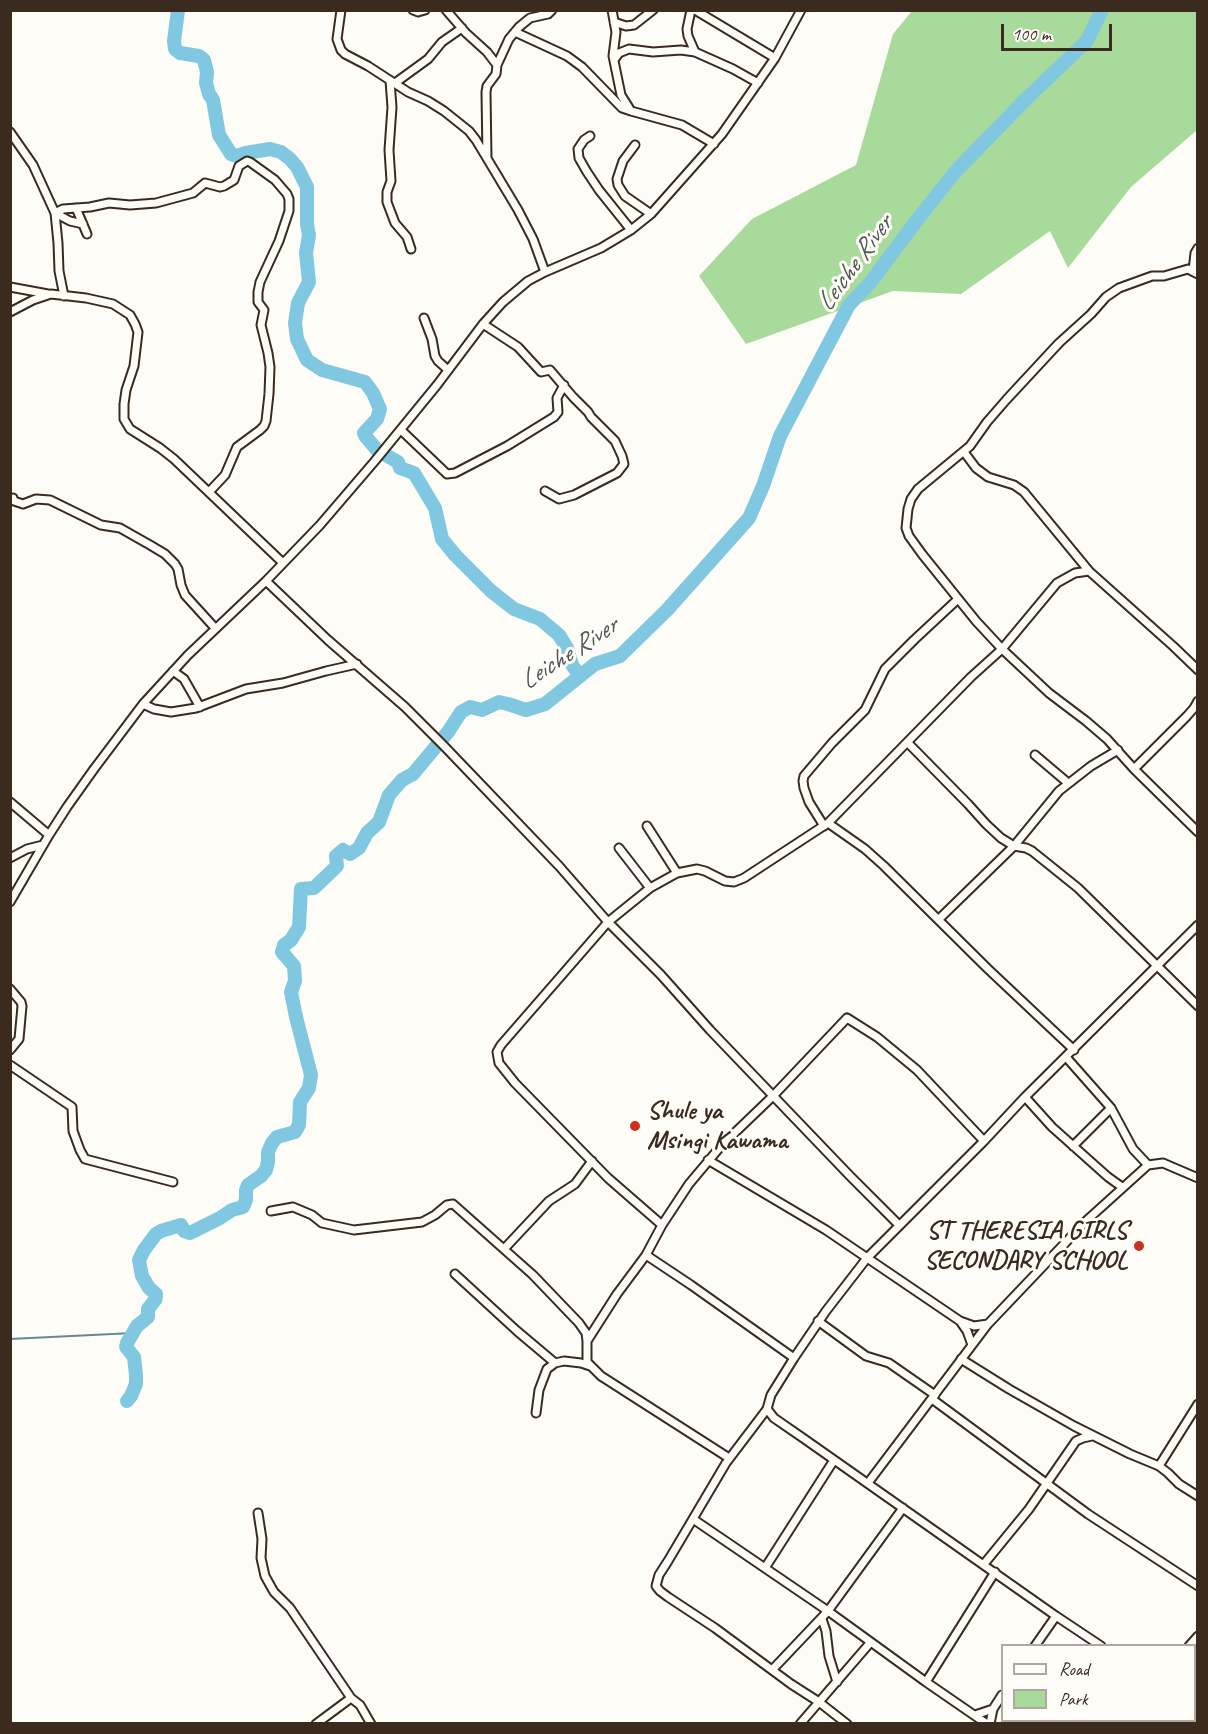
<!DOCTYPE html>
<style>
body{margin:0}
#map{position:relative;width:1208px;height:1734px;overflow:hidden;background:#fdfcf7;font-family:Caveat,sans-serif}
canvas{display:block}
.frame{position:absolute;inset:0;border:12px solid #3b2a1e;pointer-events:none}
.legend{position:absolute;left:1001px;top:1644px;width:195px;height:78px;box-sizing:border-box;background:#fdfcf7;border:2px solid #afa8a0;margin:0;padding:8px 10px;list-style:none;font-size:18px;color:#3b2a1e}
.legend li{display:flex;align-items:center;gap:12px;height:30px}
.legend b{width:30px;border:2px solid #afa8a0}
.scale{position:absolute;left:1001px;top:24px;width:111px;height:27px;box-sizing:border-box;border:3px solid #3b2a1e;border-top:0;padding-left:8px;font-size:18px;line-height:21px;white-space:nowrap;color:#3b2a1e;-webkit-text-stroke:4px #fdfcf7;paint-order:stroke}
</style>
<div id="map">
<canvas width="1208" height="1734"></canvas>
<div class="frame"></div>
<ul class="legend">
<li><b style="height:8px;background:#fdfcf7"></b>Road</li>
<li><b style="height:16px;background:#a8da9b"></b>Park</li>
</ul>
<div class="scale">100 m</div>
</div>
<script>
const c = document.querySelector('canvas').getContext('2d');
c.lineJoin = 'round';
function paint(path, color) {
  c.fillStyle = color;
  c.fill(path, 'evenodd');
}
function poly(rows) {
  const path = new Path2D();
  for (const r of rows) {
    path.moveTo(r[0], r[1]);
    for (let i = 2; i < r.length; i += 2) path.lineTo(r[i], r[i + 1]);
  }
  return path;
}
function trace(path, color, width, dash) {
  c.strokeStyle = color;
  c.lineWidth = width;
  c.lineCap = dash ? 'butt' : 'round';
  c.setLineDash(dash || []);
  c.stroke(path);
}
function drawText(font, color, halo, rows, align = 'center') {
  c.font = font + ' Caveat,sans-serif';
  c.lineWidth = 6;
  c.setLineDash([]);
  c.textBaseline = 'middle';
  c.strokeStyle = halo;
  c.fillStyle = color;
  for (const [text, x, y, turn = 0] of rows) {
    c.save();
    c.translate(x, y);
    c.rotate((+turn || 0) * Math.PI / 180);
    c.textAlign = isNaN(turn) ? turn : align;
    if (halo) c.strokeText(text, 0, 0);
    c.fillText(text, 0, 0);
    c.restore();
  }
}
paint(poly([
 [912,11,1197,11,1197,130,1131,187,1068,268,1050,231,961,294,893,291,746,344,699,276,752,219,856,165,893,34],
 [144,1277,153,1289,162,1293,163,1297,162,1302,158,1306,153,1306,155,1315,151,1321,148,1320,144,1314,146,1301,151,1299,150,1295,143,1283,142,1279]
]), '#a8da9b');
trace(poly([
 [10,1339,133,1333]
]), '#648993', 2);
trace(poly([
 [178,10,174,41,175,49,180,53,199,56,204,60,207,72,206,83,209,94,213,100,219,135,231,154,237,156,246,153,270,149,281,152,290,159,297,167,307,187,307,224,309,235,306,253,309,282,298,303,295,323,297,339,307,360,322,370,365,382,373,393,380,409,377,419,364,433,366,437,377,450,398,462,400,468,414,473,435,508,442,539,455,555,491,591,514,609,540,619,559,635,567,648,572,665,580,676],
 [127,1401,131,1396,136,1384,136,1375,134,1357,126,1347,127,1343,137,1326,148,1317,148,1309,155,1300,156,1294,149,1288,142,1276,139,1260,144,1250,156,1234,161,1231,181,1225,184,1231,190,1233,220,1218,232,1210,243,1207,246,1200,246,1190,248,1185,261,1176,266,1170,268,1162,268,1152,272,1143,277,1137,295,1132,299,1125,300,1102,309,1088,311,1075,296,1017,291,992,295,981,294,966,282,952,284,945,291,940,299,927,301,889,314,888,337,866,336,856,343,850,350,854,359,848,367,833,379,822,389,795,402,780,413,774,448,732,461,712,470,707,482,710,499,702,508,704,526,710,545,704,595,664,620,656,667,610,749,518,763,486,780,436,849,305,870,283,914,224,955,172,1026,99,1087,41,1102,10]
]), '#80c8e1', 14);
const minor = poly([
 [341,10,337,39,341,50,345,54,368,66,408,92,428,101,444,111,469,131,476,140,518,210,533,239,545,272],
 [413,10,418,12,425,10],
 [446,10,466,33,487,52,497,65,496,74,487,86,486,92,487,158],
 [612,10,616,32,613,56,621,95,631,111,682,125,714,144],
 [691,10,687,29,688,36,695,52],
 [695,10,775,58],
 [614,22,626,26,634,25,653,10],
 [515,32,567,56,582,67,622,108,631,111],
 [614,60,619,53,629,49,653,52,681,50,695,52,733,69,758,83],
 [497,65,509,39,519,27,530,18,548,14,552,10],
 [390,81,392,107,389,150,391,181,387,192,387,202,395,223,407,237,411,249],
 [395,83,428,59,442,42,462,28],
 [10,132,33,165,55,213,58,243,59,271,64,296],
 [590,136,584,140,578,149,579,158,587,172,599,190,631,230],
 [635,145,623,161,617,179,618,185,625,196,651,214],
 [76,208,87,234],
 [55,213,63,209,90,207,109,203,130,205,156,203,193,193,205,183,220,187,224,186,234,180,239,166,247,161,250,162,275,180,287,194,289,199,289,211,279,241,260,282,258,292,258,302,264,310,261,325,268,353,270,367,269,394,266,421,264,426,260,430,237,447,225,475,209,492],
 [55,213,70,221,83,224],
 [1193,271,1195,253,1198,248],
 [1198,274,1188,269,1164,276,1152,276,1119,288,1106,297,1091,314,1059,343,1007,399,987,422,970,446,918,489,911,499,908,509,906,528,909,536,922,554,976,621,1002,649,1049,693,1086,721,1107,739,1134,769,1198,832],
 [10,287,48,294],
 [10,312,33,300,51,294,86,298,113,304,130,315,135,324,138,332,134,366,126,390,124,404,124,419,130,429,160,448,174,459,283,563],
 [424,318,432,339,435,356,438,361,448,370],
 [483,324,518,347,541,372,550,370,573,397,588,412,591,417,615,441,622,456,624,464,617,473,574,495,559,499,545,491],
 [401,430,447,474,455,473,507,446,554,417,558,412,557,398,564,385],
 [964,452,976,468,988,477,1014,485,1024,492,1089,571,1173,646,1198,670],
 [10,499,13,498,14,501,23,504,36,499,50,500,101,525,120,528,150,545,165,554,175,564,178,569,181,585,185,595,215,628],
 [266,581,328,640,405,707,444,746,559,866,608,922,661,975,710,1030,850,1176,899,1225],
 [173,671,184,679,200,707],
 [143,704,154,709,171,712,196,708,246,689,283,683,326,671,357,664],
 [908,743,968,804,986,824,1001,838,1014,846,1026,848,1032,851,1078,888,1198,1006],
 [1035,755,1068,783],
 [1134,769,1187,716,1194,708,1198,701],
 [10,802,49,835],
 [828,823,865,849,884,866,988,969,1074,1050],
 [647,826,677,873],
 [824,826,809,802,804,788,803,781,804,776,832,743,865,710,885,669,914,640,958,599],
 [619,848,650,888],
 [10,858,27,849,43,845],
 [10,902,49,835,67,807,94,769,143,704,188,655,266,581,320,525,374,462,437,385,483,324,503,302,528,281,545,272,601,248,631,230,651,214,722,134,775,58,801,10],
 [939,919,1014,846,1059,791,1091,766,1118,750],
 [10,989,21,1002,22,1006,19,1039,10,1050],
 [1066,1057,1111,1108,1133,1149,1148,1165],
 [10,1065,72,1107,73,1131,80,1150,85,1159,173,1182],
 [1025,1097,1052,1127,1108,1177,1122,1187],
 [1073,1146,1111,1108],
 [708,1160,826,1230,960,1321,974,1326,988,1324],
 [271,1211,293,1207,312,1215,322,1223,354,1230,422,1222,435,1215,447,1205,453,1204,533,1275,579,1323,586,1333,587,1341,587,1362,601,1376,729,1458],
 [662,1225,608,1178,515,1083,499,1063,497,1052,501,1045,608,922,650,888,677,873,697,869,705,871,725,881,734,882,744,878,828,823,971,677,1002,649,1057,583,1075,573,1089,571],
 [504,1249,549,1201,575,1184,592,1161],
 [646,1255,691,1285,794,1358],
 [455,1274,517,1331,555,1363],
 [818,1321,866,1356,889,1363,935,1395],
 [960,1321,967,1331,972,1345],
 [587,1341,617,1294,646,1255,662,1225,689,1184,721,1146,773,1096,847,1018,877,1037,917,1070,984,1141],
 [961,1359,1009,1389,1074,1426,1130,1454,1159,1466,1168,1473,1179,1484,1198,1496],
 [932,1399,1088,1514,1198,1586],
 [767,1409,726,1463,668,1561,659,1575,656,1586,660,1591,668,1597,715,1628,791,1684,819,1702,847,1724],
 [536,1413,539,1390,547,1369,555,1363,564,1361,581,1363,590,1366],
 [1159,1466,1198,1404],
 [868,1483,988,1324,1086,1221,1148,1165,1163,1163,1198,1178],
 [258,1513,262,1539,261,1558,265,1576,270,1585,274,1592,290,1608,351,1698,360,1705,371,1724],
 [693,1519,828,1611,926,1682,987,1724],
 [984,1564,1029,1509,1076,1441,1083,1438,1092,1436],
 [765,1568,834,1460],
 [822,1619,826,1631,829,1656,837,1682],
 [1035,1646,1056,1616],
 [1101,1646,1056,1616,803,1438,774,1418,767,1409,771,1395,794,1358,826,1311,867,1258,984,1141,1025,1097,1198,925],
 [1189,1646,1198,1636],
 [773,1669,828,1611,903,1508],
 [926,1682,995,1572],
 [1194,1698,1198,1701],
 [1194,1711,1198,1713],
 [975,1715,993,1709],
 [1066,1720,1070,1724],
 [316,1724,351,1698],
 [800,1724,870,1643],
 [990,1724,993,1709,1002,1695],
 [1086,1724,1088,1720],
 [1140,1724,1143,1720]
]);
trace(minor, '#3b2a1e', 11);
trace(minor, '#fdfcf7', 7);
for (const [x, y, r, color] of [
 [635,1126,6,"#c8321e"],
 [1139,1246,6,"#c8321e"]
]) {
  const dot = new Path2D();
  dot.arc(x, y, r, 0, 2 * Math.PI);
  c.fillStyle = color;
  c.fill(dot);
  trace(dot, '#fdfcf7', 2);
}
drawText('bold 26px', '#3b2a1e', '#fdfcf7', [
 ["Shule ya",647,1111],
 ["Msingi Kawama",647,1141],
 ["ST THERESIA GIRLS",1127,1231,"right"],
 ["SECONDARY SCHOOL",1127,1261,"right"]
], 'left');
drawText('italic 27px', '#505958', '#fdfcf7', [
 ["Leiche River",855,264,-54],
 ["Leiche River",569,654,-33]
]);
</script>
